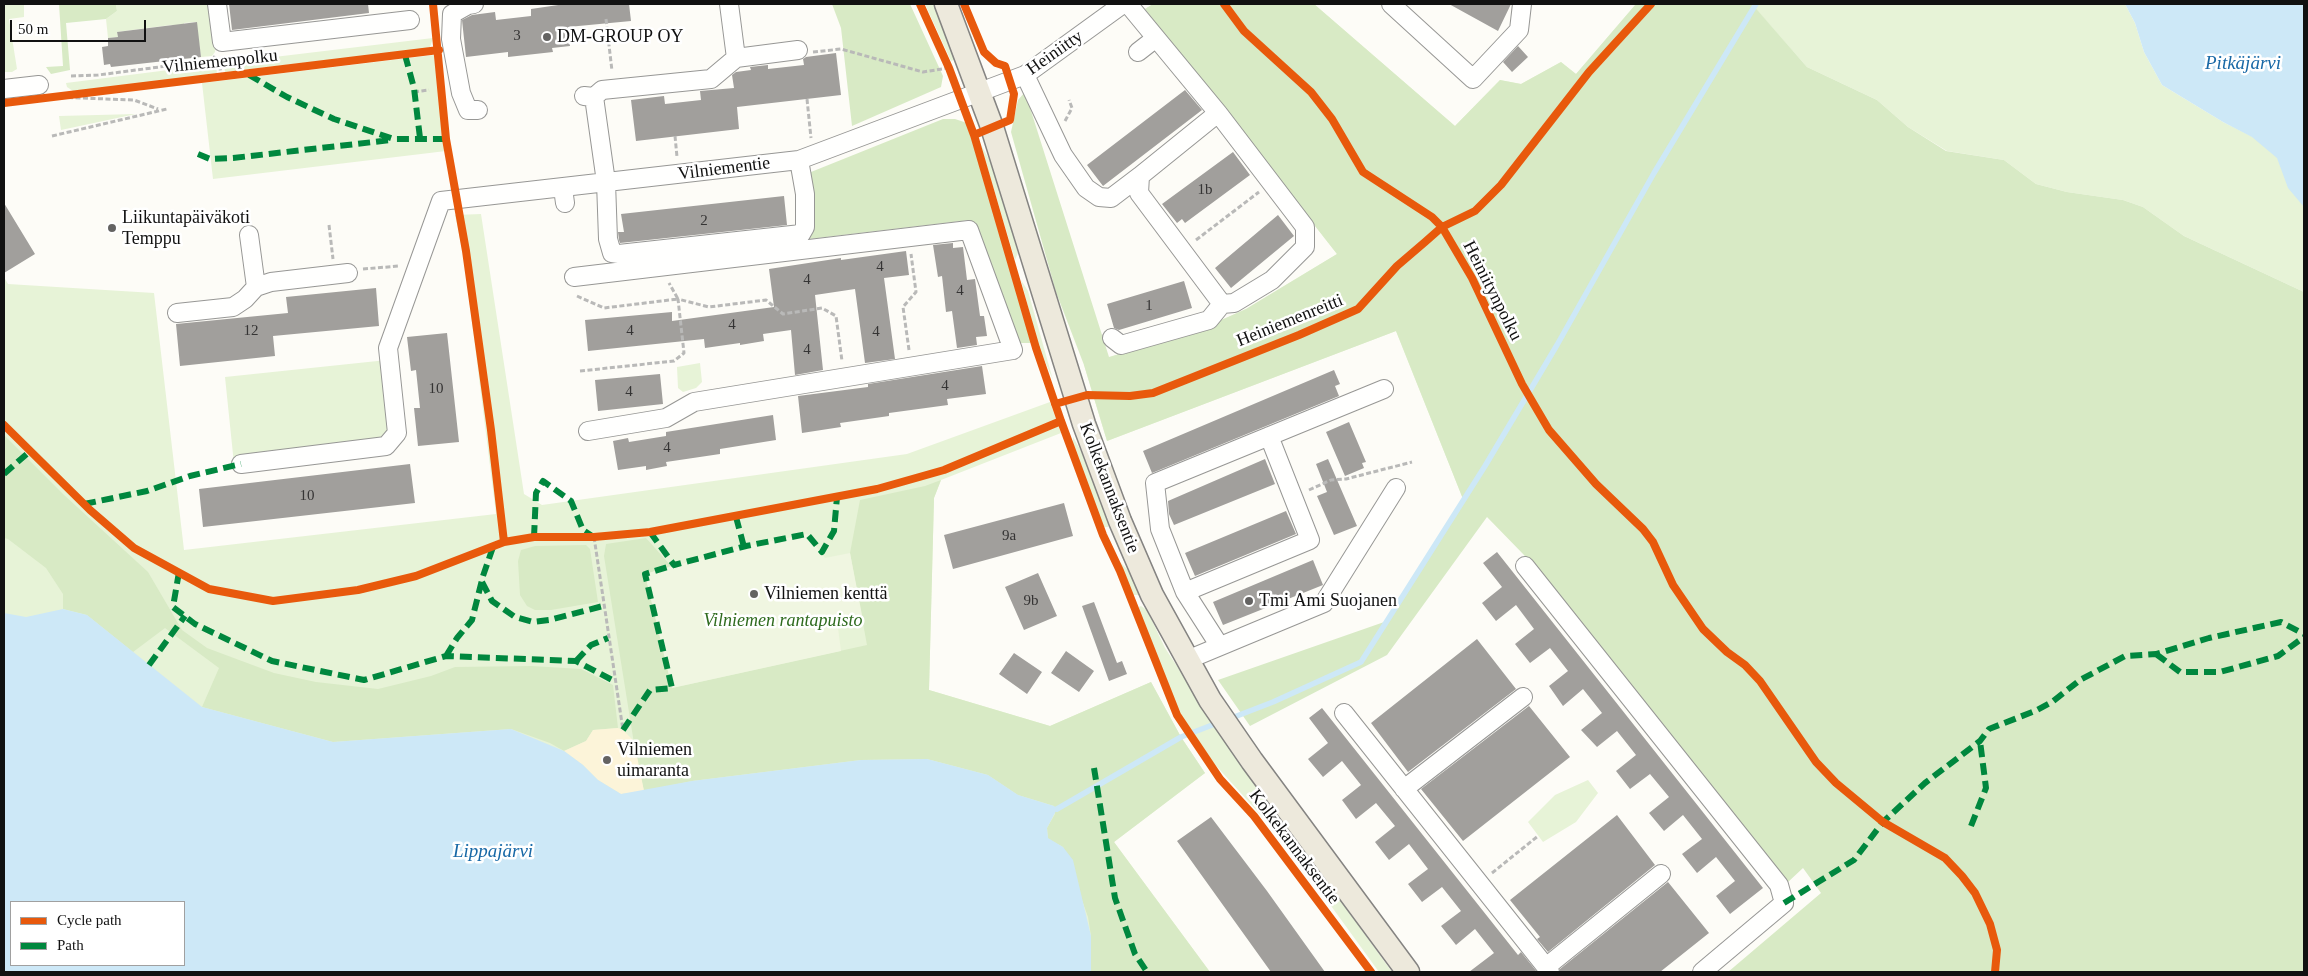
<!DOCTYPE html>
<meta charset="utf-8">
<style>
body{margin:0}
#map{position:relative;width:2308px;height:976px;overflow:hidden;background:#fdfcf7;font-family:Georgia,serif}
canvas{display:block}
.frame{position:absolute;inset:0;border:5px solid #111;pointer-events:none}
.legend{position:absolute;left:10px;top:901px;width:175px;height:65px;box-sizing:border-box;background:#fff;border:1px solid #a0a0a0;margin:0;padding:6px 9px;list-style:none;font-size:15px;color:#111}
.legend li{display:flex;align-items:center;gap:10px;height:25px}
.legend b{width:25px;border:1px solid #a0a0a0}
.scale{position:absolute;left:10px;top:20px;width:136px;height:22px;box-sizing:border-box;border:2px solid #111;border-top:0;padding-left:6px;font-size:15px;line-height:18px;white-space:nowrap;color:#111;-webkit-text-stroke:4px #fff;paint-order:stroke}
</style>
<div id="map">
<canvas width="2308" height="976"></canvas>
<div class="frame"></div>
<ul class="legend">
<li><b style="height:6px;background:#e8590c"></b>Cycle path</li>
<li><b style="height:6px;background:#00873e"></b>Path</li>
</ul>
<div class="scale">50 m</div>
</div>
<script>
const c = document.querySelector('canvas').getContext('2d');
c.lineJoin = 'round';
function paint(path, color) {
  c.fillStyle = color;
  c.fill(path, 'evenodd');
}
function poly(rows) {
  const path = new Path2D();
  for (const r of rows) {
    path.moveTo(r[0], r[1]);
    for (let i = 2; i < r.length; i += 2) path.lineTo(r[i], r[i + 1]);
  }
  return path;
}
function trace(path, color, width, dash) {
  c.strokeStyle = color;
  c.lineWidth = width;
  c.lineCap = dash ? 'butt' : 'round';
  c.setLineDash(dash || []);
  c.stroke(path);
}
function drawText(font, color, halo, rows, align = 'center') {
  c.font = font + ' Georgia,serif';
  c.lineWidth = 5;
  c.setLineDash([]);
  c.textBaseline = 'middle';
  c.strokeStyle = halo;
  c.fillStyle = color;
  for (const [text, x, y, turn = 0] of rows) {
    c.save();
    c.translate(x, y);
    c.rotate((+turn || 0) * Math.PI / 180);
    c.textAlign = isNaN(turn) ? turn : align;
    if (halo) c.strokeText(text, 0, 0);
    c.fillText(text, 0, 0);
    c.restore();
  }
}
paint(poly([
 [4,4,24,4,24,17,9,19,17,69,12,72,4,72],
 [116,4,211,4,216,44,215,52,212,56,201,57,196,22,184,23,185,29,171,25,117,32,118,37,108,38,106,19,117,11],
 [925,4,934,4,956,59,951,61],
 [1153,4,1314,4,1455,126,1500,80,1521,84,1561,62,1576,74,1636,4,2125,4,2135,23,2144,52,2162,85,2223,122,2304,162,2304,292,2184,236,2143,207,2123,200,2067,192,2036,184,2004,160,1947,151,1908,127,1877,100,1807,67,1754,7,1463,499,1396,331,1107,441,1084,365,1199,330,1246,309,1337,254,1145,9],
 [433,38,430,47,424,49,225,72,224,63],
 [434,55,446,151,213,179,202,83],
 [216,64,217,74,73,91,67,87,66,83],
 [136,114,61,130,59,116],
 [980,143,994,168,1018,253,1015,260],
 [481,214,524,494,542,505,907,454,1050,402,1061,433,941,480,934,498,929,690,1050,726,1151,682,1181,737,1205,773,1114,842,1210,972,4,972,4,277,8,284,154,293,184,550,496,514,464,258,455,215],
 [11,902,184,902,184,965,11,965],
 [1021,280,1028,291,1053,380,1038,345],
 [387,360,394,427,385,444,234,464,225,377],
 [700,363,702,382,696,388,683,392,678,388,677,367],
 [1073,437,1081,451,1109,522,1108,527,1103,527,1081,469,1073,444],
 [1120,562,1130,572,1139,595,1133,595],
 [1141,606,1147,610,1165,648,1235,754,1392,972,1379,972,1284,841,1211,760,1191,732,1175,704,1139,613,1139,607],
 [1588,780,1598,793,1576,822,1543,842,1528,822,1555,795]
]), '#e7f3d7');
paint(poly([
 [59,4,116,4,117,11,106,19,66,23,70,70,51,74,46,67,63,66],
 [832,4,910,4,943,76,941,87,852,126,841,28],
 [1153,4,1314,4,1455,126,1500,80,1521,84,1561,62,1576,74,1636,4,1752,4,1807,67,1877,100,1908,127,1946,151,2004,160,2036,184,2067,192,2123,200,2143,207,2184,236,2304,292,2304,972,1728,972,1821,893,1803,868,1787,883,1524,555,1487,517,1387,655,1250,726,1218,680,1387,621,1463,499,1396,331,1107,441,1084,365,1056,292,1011,132,1018,100,1025,92,1109,357,1199,330,1246,309,1337,254,1145,9],
 [943,119,955,119,967,123,1031,343,1014,343,970,220,809,239,811,172],
 [4,435,64,495,148,572,182,630,207,648,274,673,316,682,378,689,431,676,455,667,532,666,581,669,613,685,618,728,593,730,586,741,564,751,550,743,511,729,333,742,202,707,219,668,165,628,133,652,87,615,63,609,63,594,46,568,8,539,4,538],
 [941,480,934,498,929,690,1050,726,1151,682,1181,737,1205,773,1114,842,1210,972,1091,972,1091,936,1088,917,1063,847,1048,839,1047,828,1055,814,1054,806,1018,795,988,775,927,759,861,760,692,781,644,791,636,756,604,556,606,544,646,538,671,566,645,574,672,688,867,645,850,553,860,500,925,486],
 [586,545,590,549,598,602,551,610,535,610,527,606,520,595,518,561,521,550,535,546]
]), '#d8eac5');
paint(poly([
 [618,728,623,730,634,741,644,791,621,794,598,780,583,765,564,751,586,741,593,730]
]), '#fcf4d9');
paint(poly([
 [807,534,825,558,850,553,862,615,837,620,841,651,672,688,645,574,744,547]
]), '#f0f6e1');
paint(poly([
 [2125,4,2304,4,2304,207,2288,188,2277,158,2252,137,2223,122,2162,85,2144,52,2135,23],
 [63,609,87,615,202,707,333,742,511,729,564,751,583,765,598,780,621,794,692,781,861,760,927,759,988,775,1018,795,1054,806,1057,809,1047,828,1048,838,1063,847,1073,860,1091,936,1091,972,4,972,4,613,26,617],
 [11,902,184,902,184,965,11,965]
]), '#cde8f7');
trace(poly([
 [1229,719,1273,702,1361,662,1485,466,1557,345,1654,173,1756,4],
 [1057,809,1181,737,1220,722]
]), '#cde8f7', 5.5);
paint(poly([
 [229,4,368,4,369,13,232,30],
 [565,4,629,4,631,21,568,27,570,46,552,48,553,52,508,57,508,52,466,57,462,20,472,15,495,12,496,20,531,16,531,9],
 [1449,4,1511,4,1498,31],
 [197,22,201,57,111,67,110,64,104,65,102,47,108,46,108,38,118,37,117,32],
 [1518,46,1528,57,1512,72,1503,62],
 [836,53,841,95,737,107,739,129,636,141,631,100,664,96,665,104,701,100,700,91,734,88,732,75,736,72,751,70,750,67,768,65,768,69,804,65,803,59,806,57],
 [1185,90,1202,110,1103,186,1087,165],
 [1233,152,1250,175,1185,223,1182,219,1177,223,1162,204],
 [784,196,787,225,620,243,619,240,618,232,624,232,621,214],
 [4,203,35,254,4,273],
 [1278,215,1294,236,1231,288,1215,268],
 [953,243,953,248,963,247,967,280,975,279,980,316,984,316,987,336,976,337,977,345,957,348,952,311,946,312,942,276,938,277,933,245],
 [906,251,909,275,884,278,895,359,865,363,855,289,815,295,823,370,795,375,791,330,763,334,764,341,740,345,740,343,705,348,704,339,588,351,585,320,672,312,672,321,774,307,769,269,841,258,841,260],
 [1184,281,1192,308,1119,330,1114,328,1107,304],
 [376,288,379,326,273,336,275,356,180,366,176,324,288,313,286,297],
 [447,333,459,442,418,446,414,408,420,408,416,370,411,371,407,337],
 [982,366,986,394,947,399,948,405,889,413,889,416,840,423,841,427,802,433,798,396,868,387,868,384],
 [1334,370,1340,384,1335,386,1339,396,1152,473,1143,451],
 [660,374,663,404,598,411,595,380],
 [773,415,776,440,720,449,720,454,666,462,667,466,646,470,646,466,618,470,613,441,628,438,629,442,666,436,666,432],
 [1349,422,1366,462,1362,463,1364,468,1345,476,1326,432],
 [1265,459,1275,484,1174,525,1169,514,1168,501],
 [1328,459,1357,526,1334,535,1317,496,1327,492,1316,464],
 [410,464,415,503,203,527,199,489],
 [1064,503,1073,536,953,569,944,535],
 [1286,511,1296,534,1195,576,1185,553],
 [1497,552,1763,888,1730,914,1716,896,1735,881,1716,857,1697,873,1682,854,1702,839,1683,815,1664,831,1649,813,1669,797,1650,774,1630,789,1616,771,1636,755,1617,731,1597,747,1581,730,1602,713,1583,689,1563,706,1549,686,1568,671,1550,648,1530,663,1515,644,1534,629,1516,605,1496,621,1482,603,1502,587,1483,563],
 [1313,560,1323,585,1223,625,1213,602],
 [1038,573,1057,616,1024,630,1005,587],
 [1094,602,1117,663,1122,661,1127,674,1109,681,1082,606],
 [1477,639,1516,689,1408,772,1371,723],
 [1066,651,1094,671,1079,692,1051,673],
 [1014,653,1042,672,1027,694,999,674],
 [1529,706,1570,757,1463,841,1421,789],
 [1322,708,1518,955,1521,952,1537,972,1469,972,1494,953,1475,929,1456,945,1441,926,1461,911,1442,887,1422,902,1408,884,1428,869,1409,844,1389,860,1375,842,1395,826,1376,803,1356,819,1342,800,1361,785,1342,761,1323,777,1308,759,1328,743,1309,718],
 [1617,815,1655,865,1548,952,1537,939,1540,937,1510,900],
 [1211,817,1267,891,1325,972,1271,972,1177,841],
 [1668,882,1709,933,1660,972,1560,972,1560,969]
]), '#a19f9c');
const minor = poly([
 [217,4,222,42,410,20],
 [474,4,468,5,452,14,451,39,461,93,468,110,478,110],
 [1128,4,1218,113,1305,227,1305,247,1272,280,1234,303,1222,304,1139,193,1140,176,1218,113],
 [1391,4,1473,79,1519,30,1522,4],
 [1138,52,1156,38],
 [736,58,798,50],
 [1025,75,1063,155,1086,188,1099,197,1111,198,1140,176],
 [4,89,39,85],
 [584,96,594,97,602,90,711,79,736,58,729,4],
 [594,97,606,182,608,239,612,253,619,254,801,234,805,227,805,194,799,160],
 [563,188,565,203],
 [249,235,256,287],
 [574,277,969,230,1013,350,694,402,666,418,588,431],
 [177,313,233,307,245,299,256,287,271,282,348,273],
 [1112,338,1121,345,1209,320,1222,304],
 [241,464,386,446,397,433,388,348,441,201,799,160,1025,75,1123,4],
 [1525,566,1779,885,1784,903,1702,972],
 [1185,592,1310,540,1269,436],
 [1219,645,1185,592,1160,529,1155,483,1384,389],
 [1187,660,1324,603,1396,488],
 [1344,713,1550,972],
 [1404,789,1523,697],
 [1546,967,1661,874]
]);
const major = poly([
 [946,4,992,127,1084,424,1120,521,1152,595,1210,700,1252,761,1408,972]
]);
trace(minor, '#979795', 20);
trace(major, '#858482', 25);
trace(poly([
 [606,19,612,71],
 [813,52,841,49,923,72,948,68],
 [219,58,221,77],
 [71,76,98,75,213,60,215,56],
 [414,92,429,90],
 [53,97,134,100,158,109],
 [807,99,811,138],
 [1065,121,1072,108,1069,100],
 [52,136,167,109],
 [675,136,677,157],
 [329,225,333,259],
 [1196,240,1259,192],
 [363,269,399,266],
 [577,296,604,308,678,299,669,283],
 [909,350,903,307,916,292,911,254],
 [580,371,674,361,684,353,678,299,709,307,766,300,783,314,822,308,836,316,842,361],
 [1309,490,1331,480,1346,479,1412,462],
 [594,537,623,730],
 [1492,873,1538,836]
]), '#b9b9b8', 3, [5, 2.5]);
trace(minor, '#fffffe', 18);
trace(major, '#ede9dc', 22);
trace(poly([
 [405,55,414,88,420,138],
 [249,75,287,97,334,119,394,139,446,139],
 [198,154,210,159,233,158,391,140],
 [4,474,29,452],
 [84,504,147,491,190,476,241,464],
 [736,517,744,547],
 [650,532,674,565,746,546,807,534,822,552,834,531,837,497],
 [534,537,536,493,543,481,571,501,583,530,592,536],
 [179,572,173,607,195,624,272,661,364,680,446,656,576,661,616,682],
 [482,582,492,601,515,617,533,622,549,620,603,606],
 [2156,654,2180,672,2220,672,2278,656,2304,637],
 [446,656,457,638,472,620,483,576,493,547],
 [576,661,591,645,608,638],
 [149,665,185,616],
 [623,730,650,690,672,688,645,574,674,565],
 [1094,768,1115,898,1135,954,1147,972],
 [1971,826,1986,788,1980,741],
 [1784,903,1854,860,1883,822,1925,783,1980,741,1989,729,2035,711,2052,702,2080,680,2125,656,2156,654,2209,638,2281,622,2304,634]
]), '#00873e', 6, [12, 6]);
trace(poly([
 [433,4,446,139,466,251,491,430,504,542],
 [920,4,949,68,974,135,1036,348,1061,421,1103,535,1120,571,1177,715,1220,779,1254,816,1371,972],
 [964,4,984,52,996,63,1005,66,1014,94,1010,120,974,135],
 [1224,4,1244,31,1311,92,1332,119,1363,172,1432,217,1442,227,1472,278,1522,384,1549,430,1596,484,1643,529,1653,542,1673,585,1703,629,1727,652,1745,665,1760,681,1816,762,1836,783,1883,822,1945,858,1962,876,1975,893,1990,924,1997,950,1995,972],
 [4,103,439,50],
 [1055,404,1087,395,1130,396,1153,393,1299,335,1358,309,1397,266,1425,242,1442,227,1475,211,1501,185,1589,72,1651,4],
 [4,425,90,510,134,548,209,589,273,601,358,590,416,576,504,542,534,537,594,537,650,532,877,489,944,470,1061,421]
]), '#e8590c', 8);
for (const [x, y, r, color] of [
 [547,37,5,"#646362"],
 [112,228,5,"#646362"],
 [754,594,5,"#646362"],
 [1249,601,5,"#646362"],
 [607,760,5,"#646362"]
]) {
  const dot = new Path2D();
  dot.arc(x, y, r, 0, 2 * Math.PI);
  c.fillStyle = color;
  c.fill(dot);
  trace(dot, '#fff', 2);
}
drawText('15px', '#353434', null, [
 ["3",517,36],
 ["1b",1205,190],
 ["2",704,221],
 ["4",880,267],
 ["4",807,280],
 ["4",960,291],
 ["1",1149,306],
 ["4",732,325],
 ["12",251,331],
 ["4",630,331],
 ["4",876,332],
 ["4",807,350],
 ["4",945,386],
 ["10",436,389],
 ["4",629,392],
 ["4",667,448],
 ["10",307,496],
 ["9a",1009,536],
 ["9b",1031,601]
]);
drawText('18px', '#111', '#fff', [
 ["DM-GROUP OY",557,37],
 ["Liikuntapäiväkoti",122,218],
 ["Temppu",122,239],
 ["Vilniemen kenttä",764,594],
 ["Tmi Ami Suojanen",1259,601],
 ["Vilniemen",617,750],
 ["uimaranta",617,771]
], 'left');
drawText('18px', '#111', '#fff', [
 ["Heiniitty",1055,53,-35],
 ["Vilniemenpolku",220,62,-6],
 ["Vilniementie",724,169,-7],
 ["Heiniitynpolku",1492,291,63],
 ["Heiniemenreitti",1290,321,-22],
 ["Kolkekannaksentie",1109,488,69],
 ["Kolkekannaksentie",1294,847,53]
]);
drawText('italic 18px', '#2f6b1f', '#fff', [
 ["Vilniemen rantapuisto",783,621]
]);
drawText('italic 19px', '#1768a6', '#fff', [
 ["Pitkäjärvi",2243,64],
 ["Lippajärvi",493,852]
]);
</script>
